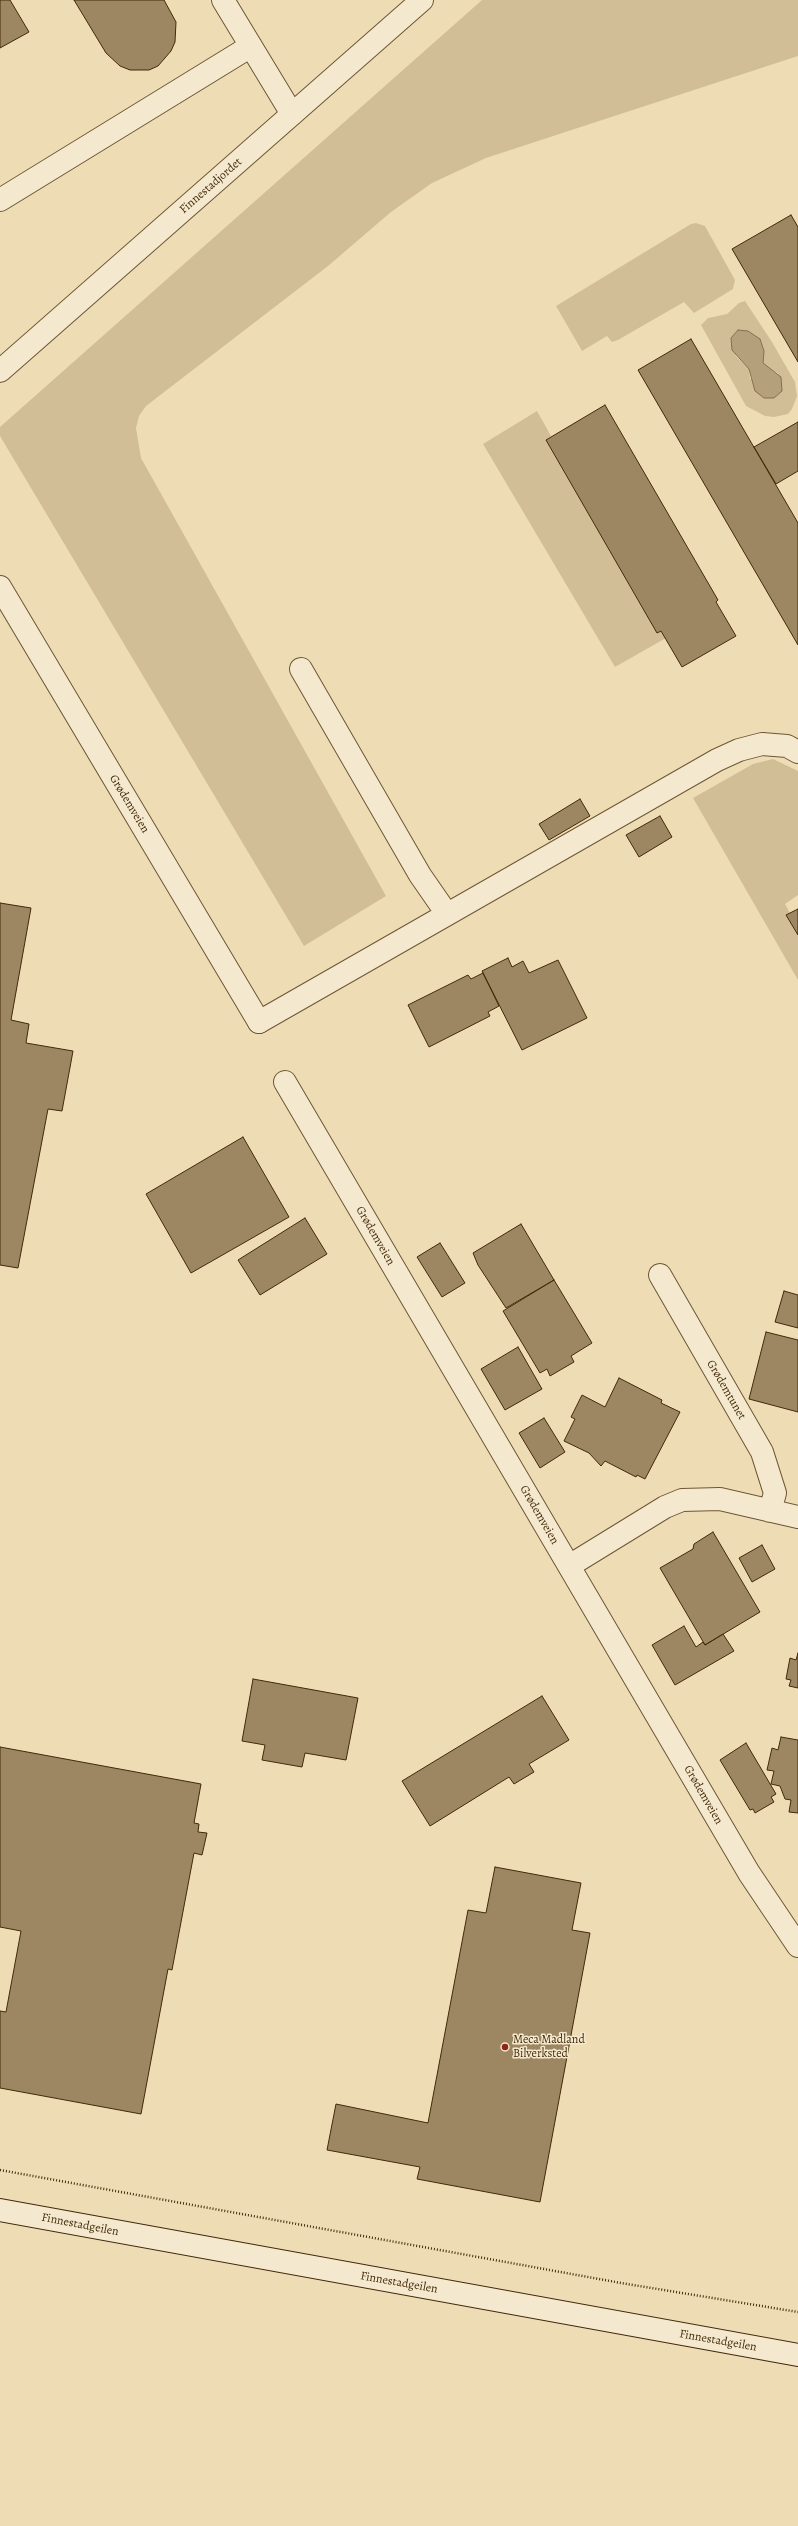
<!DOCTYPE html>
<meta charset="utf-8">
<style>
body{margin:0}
canvas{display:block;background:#eeddb4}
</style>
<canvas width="798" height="2526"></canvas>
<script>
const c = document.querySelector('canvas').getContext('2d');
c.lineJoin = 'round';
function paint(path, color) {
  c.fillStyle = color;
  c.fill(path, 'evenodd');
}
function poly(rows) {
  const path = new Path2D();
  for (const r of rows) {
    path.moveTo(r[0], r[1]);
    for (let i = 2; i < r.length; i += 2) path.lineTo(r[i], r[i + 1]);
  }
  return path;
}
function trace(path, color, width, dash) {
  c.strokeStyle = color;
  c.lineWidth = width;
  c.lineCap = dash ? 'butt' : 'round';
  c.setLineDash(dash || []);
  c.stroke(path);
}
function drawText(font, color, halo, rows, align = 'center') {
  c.font = font + ' Alegreya,serif';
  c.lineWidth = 3;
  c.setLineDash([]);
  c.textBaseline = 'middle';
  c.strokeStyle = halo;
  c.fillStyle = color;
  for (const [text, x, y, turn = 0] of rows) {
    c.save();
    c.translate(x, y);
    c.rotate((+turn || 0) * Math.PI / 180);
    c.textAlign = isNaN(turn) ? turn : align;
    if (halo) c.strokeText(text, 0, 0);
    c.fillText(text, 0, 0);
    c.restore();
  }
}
paint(poly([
 [482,0,798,0,798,56,486,158,432,183,391,212,328,266,146,406,139,416,136,428,141,458,386,896,304,946,0,436,0,427],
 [696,223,705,226,735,280,733,289,694,313,684,302,618,340,612,342,607,336,582,351,556,306,691,224],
 [745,301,772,342,795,382,797,396,792,409,788,414,774,417,765,416,746,406,701,325,708,318,727,314,739,303],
 [735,355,763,355,762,360,765,366,779,374,750,379,749,369],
 [537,411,551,436,546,440,657,633,661,631,666,638,615,667,483,444],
 [773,759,798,771,798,895,785,904,790,913,787,915,798,935,798,980,693,798,753,764]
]), '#d1be97');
const water = poly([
 [738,330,748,331,760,339,764,351,763,363,781,377,782,391,774,398,764,398,755,391,749,369,732,350,731,338,738,330]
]);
paint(water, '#b4a07a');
trace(water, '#87704d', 1);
const building = poly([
 [0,0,10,0,29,32,0,48,0,0],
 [74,0,164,0,176,22,175,42,171,51,158,66,149,70,130,70,120,66,106,53,74,0],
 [791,215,798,227,798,362,732,249,791,215],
 [691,339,798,523,798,645,638,370,691,339],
 [605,405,718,600,716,602,736,636,682,667,661,631,657,633,546,440,605,405],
 [798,422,798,471,776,484,754,447,798,422],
 [580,799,590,816,549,840,539,824,580,799],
 [660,816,672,837,639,857,626,835,660,816],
 [0,903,31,908,11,1020,29,1024,26,1043,73,1051,62,1111,48,1109,18,1268,0,1265,0,903],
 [798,909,798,935,786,915,798,909],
 [508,958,512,967,523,961,529,973,558,960,587,1018,522,1050,482,971,508,958],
 [483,973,499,1006,488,1012,490,1016,429,1047,408,1005,468,975,471,979,483,973],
 [243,1137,289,1217,191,1273,146,1194,243,1137],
 [305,1218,327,1254,260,1295,238,1260,305,1218],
 [521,1224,554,1280,506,1308,478,1265,473,1253,521,1224],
 [440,1243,465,1283,442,1297,417,1257,440,1243],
 [554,1280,592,1343,571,1356,574,1362,550,1376,547,1369,540,1373,503,1311,554,1280],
 [784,1291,798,1295,798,1328,775,1322,784,1291],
 [766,1332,798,1340,798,1412,749,1399,766,1332],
 [518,1347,542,1389,505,1410,481,1369,518,1347],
 [619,1378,662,1400,661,1403,680,1412,645,1479,637,1475,636,1477,605,1461,601,1466,589,1453,564,1441,575,1419,571,1417,582,1395,605,1407,619,1378],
 [544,1418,565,1452,540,1468,519,1433,544,1418],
 [713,1532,760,1612,705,1645,660,1568,693,1549,694,1544,713,1532],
 [762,1545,775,1569,752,1582,739,1558,762,1545],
 [684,1626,696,1647,703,1642,705,1645,723,1634,734,1651,675,1685,652,1645,684,1626],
 [798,1653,798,1688,789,1686,791,1680,786,1679,790,1658,796,1660,798,1653],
 [253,1679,358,1698,346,1760,305,1753,302,1767,262,1760,265,1745,242,1741,253,1679],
 [542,1696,569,1740,529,1764,534,1772,514,1784,509,1777,430,1826,402,1781,542,1696],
 [781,1737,798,1740,798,1813,789,1812,791,1800,785,1799,780,1786,771,1784,774,1771,767,1770,772,1748,778,1750,781,1737],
 [746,1743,776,1794,771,1797,774,1802,755,1813,753,1809,750,1810,720,1760,746,1743],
 [0,1747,201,1784,194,1823,199,1824,198,1832,207,1833,202,1855,194,1853,172,1970,168,1969,141,2114,0,2088,0,2011,6,2012,21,1931,0,1927,0,1747],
 [495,1867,581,1883,572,1930,590,1933,540,2202,417,2179,420,2167,327,2150,336,2104,428,2123,468,1910,486,1913,495,1867]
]);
paint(building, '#9c8762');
trace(building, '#43290a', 1);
const lane = poly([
 [223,0,292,114],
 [0,200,251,46],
 [301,669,420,875,447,914],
 [259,1022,717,760,739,750,762,744,787,746,798,752]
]);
const street = poly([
 [0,371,422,0],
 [0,587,259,1022],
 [285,1082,749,1873,798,1946],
 [660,1275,762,1452,775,1493,770,1511],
 [569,1566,665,1507,682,1500,720,1499,798,1517]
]);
const secondary = poly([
 [0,2210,798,2355]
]);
trace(lane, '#6e5634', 24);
trace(street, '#6e5634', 24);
trace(secondary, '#43290a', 24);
trace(poly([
 [0,2170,621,2283,798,2312]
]), '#43290a', 2.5, [1, 2]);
trace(lane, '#f4e9ce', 22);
trace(street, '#f4e9ce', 22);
trace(secondary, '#f4e9ce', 22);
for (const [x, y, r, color] of [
 [505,2047,4,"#8f2418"]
]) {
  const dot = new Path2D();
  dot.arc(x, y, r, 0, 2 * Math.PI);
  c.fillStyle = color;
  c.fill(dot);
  trace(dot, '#f4e9ce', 1.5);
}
drawText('12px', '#43290a', '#f4e9ce', [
 ["Finnestadjordet",211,186,-41],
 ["Grødemveien",129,804,59],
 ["Grødemveien",375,1236,60],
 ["Grødemtunet",726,1390,60],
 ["Grødemveien",539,1515,60],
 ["Grødemveien",703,1795,60],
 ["Finnestadgeilen",80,2225,11],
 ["Finnestadgeilen",399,2283,10],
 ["Finnestadgeilen",718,2341,10]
]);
drawText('12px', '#43290a', '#f4e9ce', [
 ["Meca Madland",513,2040],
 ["Bilverksted",513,2054]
], 'left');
</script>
